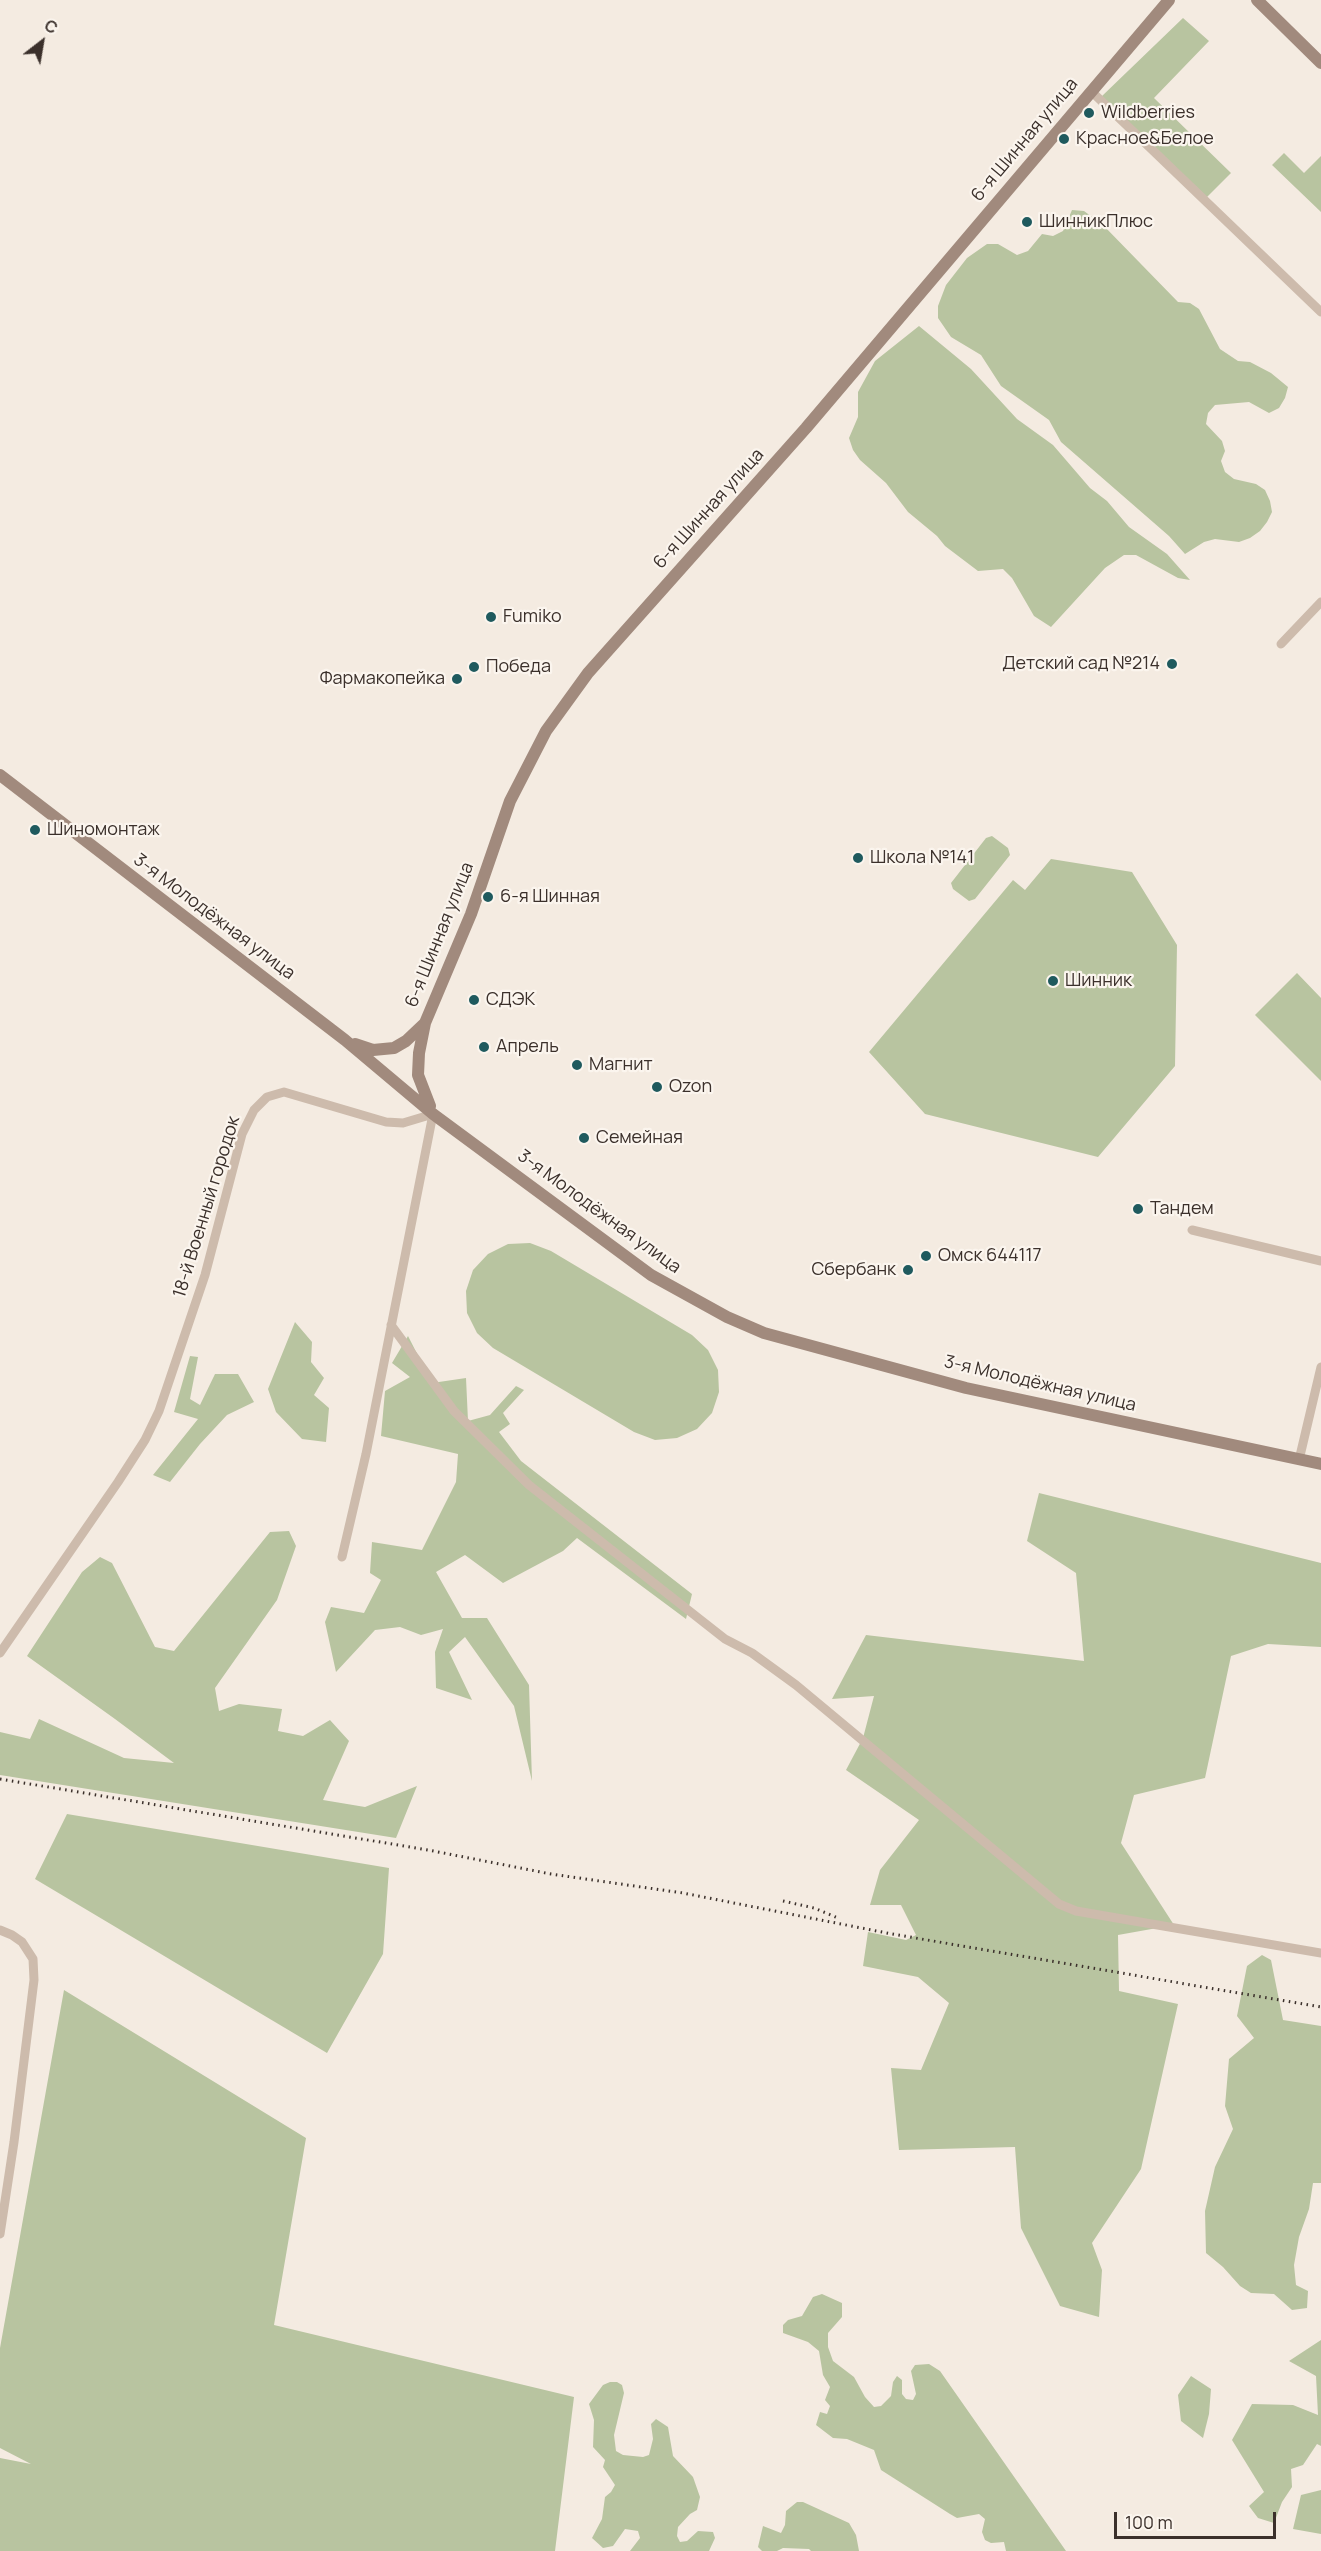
<!DOCTYPE html>
<meta charset="utf-8">
<style>
body{margin:0}
#map{position:relative;width:1321px;height:2551px;overflow:hidden;background:#f4ebe1;font-family:Manrope,sans-serif}
canvas{display:block}
.north{position:absolute;left:12px;top:12px;width:60px;height:60px;-webkit-text-stroke:4px #fbf5ee;paint-order:stroke;rotate:31deg;font-size:16px;font-weight:700;line-height:24px;text-align:center;color:#3b302b}
.north::after{content:'';display:block;margin:auto;width:21px;height:27px;background:#3b302b;clip-path:polygon(50% 0,100% 100%,50% 72%,0 100%)}
.scale{position:absolute;left:1114px;top:2512px;width:162px;height:27px;box-sizing:border-box;border:3px solid #3b302b;border-top:0;padding-left:8px;font-size:18px;line-height:21px;white-space:nowrap;color:#3b302b;-webkit-text-stroke:4px #fbf5ee;paint-order:stroke}
</style>
<div id="map">
<canvas width="1321" height="2551"></canvas>
<div class="north">С</div>
<div class="scale">100 m</div>
</div>
<script>
const c = document.querySelector('canvas').getContext('2d');
c.lineJoin = 'round';
function paint(path, color) {
  c.fillStyle = color;
  c.fill(path, 'evenodd');
}
function poly(rows) {
  const path = new Path2D();
  for (const r of rows) {
    path.moveTo(r[0], r[1]);
    for (let i = 2; i < r.length; i += 2) path.lineTo(r[i], r[i + 1]);
  }
  return path;
}
function trace(path, color, width, dash) {
  c.strokeStyle = color;
  c.lineWidth = width;
  c.lineCap = dash ? 'butt' : 'round';
  c.setLineDash(dash || []);
  c.stroke(path);
}
function drawText(font, color, halo, rows, align = 'center') {
  c.font = font + ' Manrope,sans-serif';
  c.lineWidth = 4.5;
  c.setLineDash([]);
  c.textBaseline = 'middle';
  c.strokeStyle = halo;
  c.fillStyle = color;
  for (const [text, x, y, turn = 0] of rows) {
    c.save();
    c.translate(x, y);
    c.rotate((+turn || 0) * Math.PI / 180);
    c.textAlign = isNaN(turn) ? turn : align;
    if (halo) c.strokeText(text, 0, 0);
    c.fillText(text, 0, 0);
    c.restore();
  }
}
paint(poly([
 [1183,18,1209,41,1154,98,1231,173,1207,197,1101,97],
 [1284,153,1304,173,1321,156,1321,212,1272,165],
 [1072,210,1084,211,1103,225,1178,302,1190,303,1199,309,1220,349,1238,361,1250,362,1271,373,1288,387,1285,398,1279,408,1269,413,1249,402,1215,405,1208,413,1206,424,1222,441,1225,451,1221,461,1225,472,1234,479,1256,484,1265,490,1270,501,1272,512,1267,522,1260,531,1250,538,1239,542,1215,539,1204,542,1185,554,1169,536,1061,442,1049,420,1001,386,981,355,951,337,938,318,938,306,946,285,967,258,987,244,998,244,1017,255,1028,251,1042,234,1053,236,1063,231],
 [919,326,971,369,1017,419,1053,445,1090,488,1107,501,1129,527,1167,554,1190,580,1178,578,1136,555,1124,555,1105,568,1051,627,1034,616,1012,578,1003,569,978,571,945,546,937,536,908,512,886,483,860,460,853,450,849,438,858,417,858,392,875,361],
 [992,836,1008,848,1010,855,975,899,969,901,953,889,951,883,986,838],
 [1051,859,1132,872,1177,945,1175,1066,1098,1157,925,1114,869,1052,1013,880,1025,890],
 [1297,973,1321,998,1321,1081,1255,1015],
 [530,1243,551,1251,692,1335,708,1350,718,1370,719,1392,712,1413,697,1429,677,1438,655,1440,634,1432,493,1348,477,1333,467,1313,466,1291,473,1270,488,1254,508,1244],
 [295,1322,312,1342,311,1362,324,1378,314,1395,329,1408,326,1442,302,1439,276,1412,268,1389],
 [408,1336,432,1383,466,1378,468,1421,490,1415,516,1386,524,1390,503,1413,510,1424,499,1432,521,1461,692,1594,686,1619,577,1538,563,1551,503,1583,465,1555,436,1572,462,1618,487,1618,529,1685,532,1781,514,1706,465,1637,449,1652,472,1700,436,1688,435,1652,443,1629,421,1635,400,1627,375,1630,336,1672,325,1622,331,1607,364,1613,381,1580,370,1573,372,1542,422,1550,456,1482,458,1454,381,1436,385,1391,410,1377,392,1363],
 [190,1356,198,1357,190,1399,200,1405,215,1374,238,1374,254,1402,227,1415,200,1444,170,1482,153,1475,198,1419,174,1412],
 [1039,1493,1321,1563,1321,1647,1268,1644,1231,1656,1205,1778,1134,1795,1121,1843,1174,1925,1118,1935,1119,1991,1178,2004,1141,2169,1092,2243,1102,2270,1099,2317,1060,2306,1021,2228,1015,2147,899,2150,891,2068,921,2070,949,2003,918,1977,863,1966,868,1932,906,1940,916,1935,901,1905,870,1905,880,1870,919,1820,846,1770,863,1738,874,1696,832,1699,866,1635,1084,1661,1076,1573,1027,1541],
 [289,1531,296,1546,277,1600,215,1688,219,1711,239,1704,282,1709,278,1731,303,1736,330,1720,349,1741,323,1800,365,1807,417,1786,396,1838,0,1775,0,1732,30,1739,39,1719,124,1758,174,1763,115,1719,27,1656,82,1572,100,1557,112,1563,155,1647,174,1651,270,1532],
 [67,1814,389,1868,383,1954,327,2053,35,1879],
 [1262,1955,1271,1960,1283,2020,1321,2026,1321,2183,1313,2183,1309,2209,1299,2237,1294,2265,1296,2285,1308,2291,1307,2308,1292,2310,1274,2294,1251,2293,1240,2286,1223,2267,1206,2253,1205,2211,1215,2167,1233,2129,1225,2106,1229,2059,1254,2038,1237,2016,1247,1966],
 [64,1990,306,2138,274,2325,574,2397,555,2551,0,2551,0,2458,31,2464,0,2448,0,2348],
 [822,2294,842,2303,842,2317,828,2333,828,2347,833,2361,854,2377,865,2397,874,2407,881,2406,891,2396,893,2382,897,2376,902,2380,902,2394,906,2399,913,2400,916,2394,911,2371,915,2365,929,2364,940,2371,1066,2551,1006,2551,1004,2542,991,2543,985,2540,982,2532,985,2519,979,2514,957,2518,950,2514,881,2470,874,2450,847,2439,833,2438,816,2425,820,2412,827,2414,830,2406,825,2400,830,2387,823,2375,819,2351,808,2342,783,2333,783,2325,788,2320,802,2316,813,2297],
 [1321,2340,1321,2446,1317,2444,1303,2465,1291,2469,1292,2487,1282,2502,1274,2523,1258,2518,1249,2506,1264,2492,1232,2440,1252,2404,1293,2405,1318,2415,1316,2376,1289,2361],
 [1191,2376,1211,2389,1209,2414,1203,2438,1181,2421,1178,2395],
 [610,2382,617,2382,622,2385,624,2393,614,2435,616,2451,623,2455,643,2457,649,2455,653,2439,651,2424,656,2419,668,2427,673,2456,693,2477,700,2497,697,2510,690,2514,678,2527,677,2536,680,2542,687,2541,698,2531,713,2532,715,2538,709,2551,630,2551,640,2538,638,2531,625,2529,613,2546,603,2548,592,2538,602,2519,605,2497,611,2492,615,2485,603,2467,605,2460,593,2447,594,2420,589,2404,603,2385],
 [1321,2490,1321,2534,1293,2529,1301,2495],
 [797,2502,803,2502,849,2523,856,2535,859,2551,811,2551,809,2549,783,2548,777,2551,762,2551,758,2547,763,2526,781,2533,785,2525,786,2511]
]), '#b8c4a0');
trace(poly([
 [1091,91,1321,312],
 [1281,644,1321,602],
 [1192,1230,1321,1261],
 [391,1325,454,1411,529,1485,725,1639,752,1653,796,1685,1059,1904,1076,1911,1321,1953],
 [1299,1460,1321,1367],
 [342,1557,366,1454,433,1114],
 [0,1653,118,1482,145,1440,159,1411,205,1275,242,1134,254,1110,267,1097,284,1092,386,1122,403,1123,433,1114],
 [0,1930,12,1935,22,1942,33,1959,34,1980,14,2142,0,2234]
]), '#cdbbac', 9);
trace(poly([
 [1257,0,1321,63],
 [0,775,345,1040,433,1114,651,1275,727,1317,764,1333,966,1388,1321,1464],
 [355,1044,373,1050,394,1048,406,1041,425,1023],
 [430,1106,418,1075,419,1053,425,1023,471,914,510,801,546,731,588,673,806,428,1169,0]
]), '#a18a7d', 12);
trace(poly([
 [0,1779,428,1850,551,1874,683,1893,892,1934,1321,2007],
 [783,1901,814,1908,838,1918]
]), '#3b302b', 3, [1.5, 4.5]);
for (const [x, y, r, color] of [
 [1089,113,6,"#1f5a5e"],
 [1064,139,6,"#1f5a5e"],
 [1027,222,6,"#1f5a5e"],
 [491,617,6,"#1f5a5e"],
 [1172,664,6,"#1f5a5e"],
 [474,667,6,"#1f5a5e"],
 [457,679,6,"#1f5a5e"],
 [35,830,6,"#1f5a5e"],
 [858,858,6,"#1f5a5e"],
 [488,897,6,"#1f5a5e"],
 [1053,981,6,"#1f5a5e"],
 [474,1000,6,"#1f5a5e"],
 [484,1047,6,"#1f5a5e"],
 [577,1065,6,"#1f5a5e"],
 [657,1087,6,"#1f5a5e"],
 [584,1138,6,"#1f5a5e"],
 [1138,1209,6,"#1f5a5e"],
 [926,1256,6,"#1f5a5e"],
 [908,1270,6,"#1f5a5e"]
]) {
  const dot = new Path2D();
  dot.arc(x, y, r, 0, 2 * Math.PI);
  c.fillStyle = color;
  c.fill(dot);
  trace(dot, '#fbf5ee', 2);
}
drawText('18px', '#3b302b', '#fbf5ee', [
 ["Wildberries",1101,113],
 ["Красное&Белое",1076,139],
 ["ШинникПлюс",1039,222],
 ["Fumiko",503,617],
 ["Детский сад №214",1160,664,"right"],
 ["Победа",486,667],
 ["Фармакопейка",445,679,"right"],
 ["Шиномонтаж",47,830],
 ["Школа №141",870,858],
 ["6-я Шинная",500,897],
 ["Шинник",1065,981],
 ["СДЭК",486,1000],
 ["Апрель",496,1047],
 ["Магнит",589,1065],
 ["Ozon",669,1087],
 ["Семейная",596,1138],
 ["Тандем",1150,1209],
 ["Омск 644117",938,1256],
 ["Сбербанк",896,1270,"right"]
], 'left');
drawText('18px', '#3b302b', '#fbf5ee', [
 ["6-я Шинная улица",1025,140,-50],
 ["6-я Шинная улица",709,509,-48],
 ["3-я Молодёжная улица",214,917,37],
 ["6-я Шинная улица",440,935,-68],
 ["18-й Военный городок",207,1207,-73],
 ["3-я Молодёжная улица",599,1212,36],
 ["3-я Молодёжная улица",1040,1384,13]
]);
</script>
